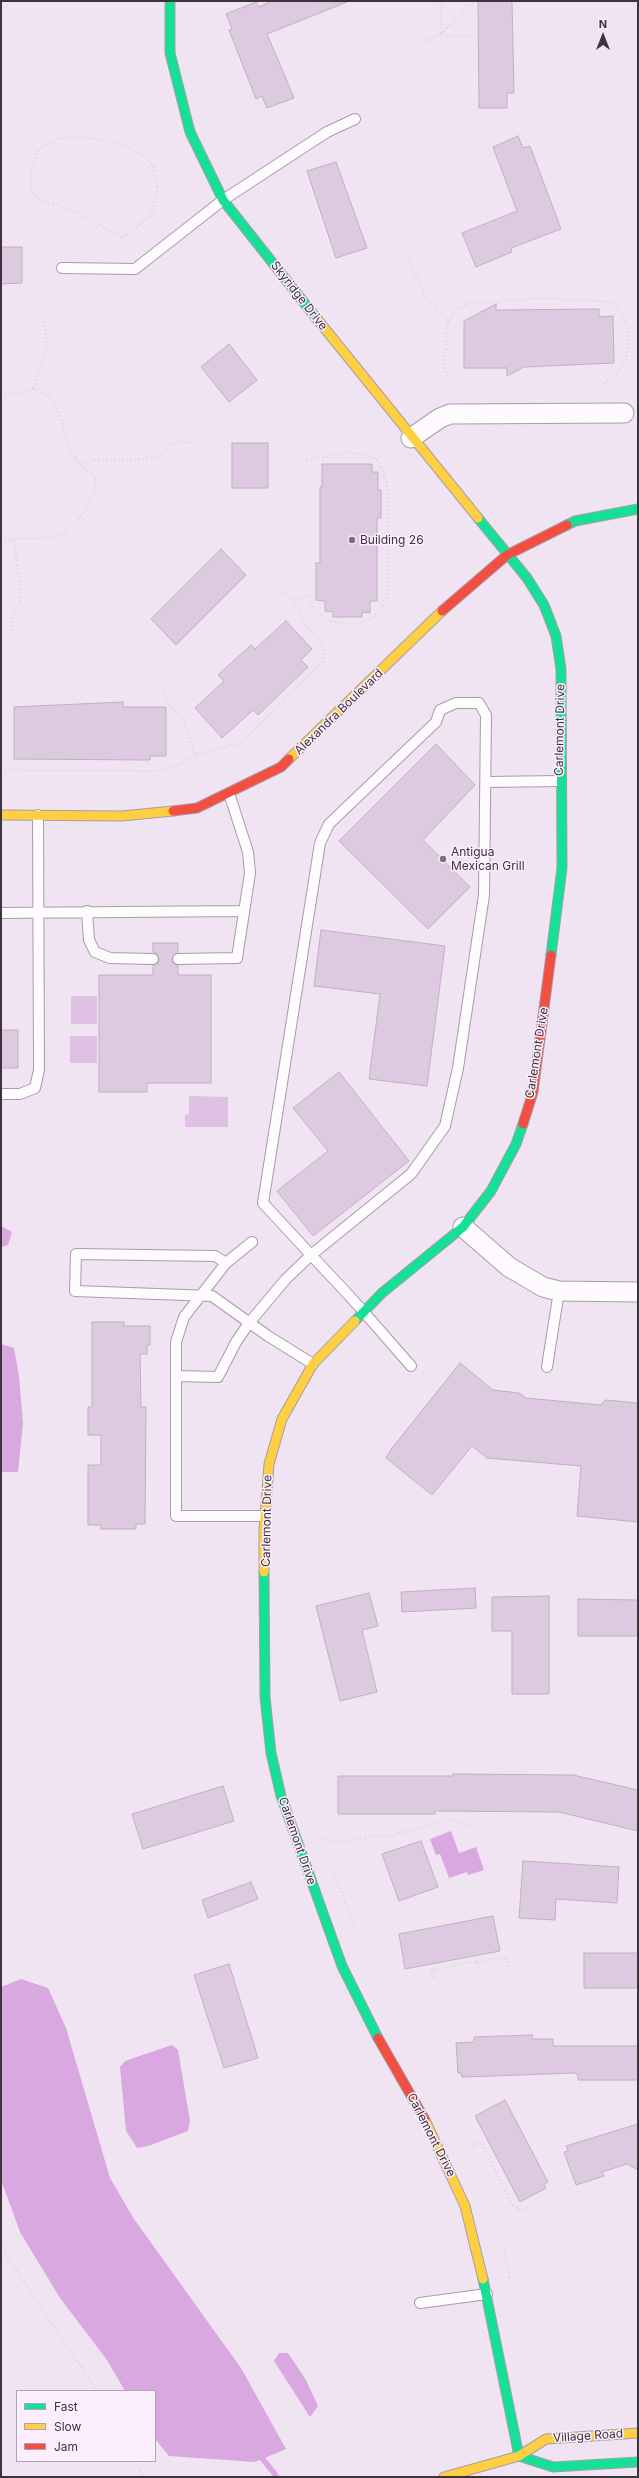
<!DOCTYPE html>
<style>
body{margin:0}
#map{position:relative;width:639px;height:2478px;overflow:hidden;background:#f0e3f2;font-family:Inter,sans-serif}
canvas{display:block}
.frame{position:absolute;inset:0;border:2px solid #3c333d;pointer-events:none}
.legend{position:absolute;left:16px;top:2390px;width:140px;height:72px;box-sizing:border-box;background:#fceefe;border:1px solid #afa3b1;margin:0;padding:5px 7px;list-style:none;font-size:12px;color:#3c333d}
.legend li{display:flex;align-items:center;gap:8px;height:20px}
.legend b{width:20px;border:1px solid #afa3b1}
.north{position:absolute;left:583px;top:16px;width:40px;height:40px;-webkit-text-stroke:3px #fceefe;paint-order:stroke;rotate:0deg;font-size:11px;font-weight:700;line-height:16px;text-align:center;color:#3c333d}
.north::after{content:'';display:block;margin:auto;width:14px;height:18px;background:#3c333d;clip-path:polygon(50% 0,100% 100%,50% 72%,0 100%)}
</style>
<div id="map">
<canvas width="639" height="2478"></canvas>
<div class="frame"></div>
<ul class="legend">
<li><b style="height:5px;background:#16e098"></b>Fast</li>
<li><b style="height:5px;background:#ffcf43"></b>Slow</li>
<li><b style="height:5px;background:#f24e42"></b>Jam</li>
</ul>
<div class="north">N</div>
</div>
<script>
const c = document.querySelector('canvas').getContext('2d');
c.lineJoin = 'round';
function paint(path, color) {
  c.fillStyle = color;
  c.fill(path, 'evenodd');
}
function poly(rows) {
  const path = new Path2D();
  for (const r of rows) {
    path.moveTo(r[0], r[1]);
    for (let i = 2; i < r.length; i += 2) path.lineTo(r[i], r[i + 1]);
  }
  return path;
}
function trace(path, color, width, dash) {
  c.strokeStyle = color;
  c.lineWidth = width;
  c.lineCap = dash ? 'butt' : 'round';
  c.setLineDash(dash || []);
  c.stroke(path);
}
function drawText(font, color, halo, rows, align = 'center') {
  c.font = font + ' Inter,sans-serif';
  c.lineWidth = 3;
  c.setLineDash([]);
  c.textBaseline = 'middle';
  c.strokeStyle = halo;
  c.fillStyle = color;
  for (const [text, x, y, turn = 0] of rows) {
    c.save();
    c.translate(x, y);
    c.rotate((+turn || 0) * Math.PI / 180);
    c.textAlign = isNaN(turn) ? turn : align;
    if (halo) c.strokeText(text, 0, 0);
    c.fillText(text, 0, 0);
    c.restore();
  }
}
paint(poly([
 [71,996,97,996,97,1024,71,1024],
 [70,1036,97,1036,97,1063,70,1063],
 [189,1096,228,1097,228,1127,185,1127,185,1115,189,1114]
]), '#dfc1e3');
paint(poly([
 [1,1226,12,1232,8,1245,1,1247],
 [1,1344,14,1348,19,1376,23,1423,18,1472,1,1472],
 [451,1831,459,1853,476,1847,484,1870,468,1875,467,1872,449,1878,440,1854,436,1855,430,1839],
 [21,1979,48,1988,66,2028,110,2178,134,2219,241,2368,286,2449,255,2462,169,2456,155,2439,155,2391,125,2391,107,2360,60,2298,20,2232,1,2180,1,1987],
 [172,2045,178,2050,190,2121,188,2131,148,2146,137,2148,126,2131,120,2067,125,2061],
 [279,2353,288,2353,306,2380,318,2406,310,2417,274,2361]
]), '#daa8e0');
trace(poly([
 [259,2454,277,2477]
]), '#daa8e0', 5.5);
const building = poly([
 [272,1,347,2,267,34,294,98,267,108,262,96,256,99,229,30,232,29,226,14,256,2,259,7,272,1],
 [478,1,512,1,514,93,507,93,507,108,479,108,478,1],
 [518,136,523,148,530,146,561,229,511,248,512,252,476,267,462,233,517,211,493,147,518,136],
 [336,162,367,248,336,258,307,171,336,162],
 [1,247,22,247,22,283,1,284,1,247],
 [496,304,496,310,599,309,599,317,613,316,614,363,524,367,507,376,507,368,464,368,464,321,496,304],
 [229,344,257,380,229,402,201,367,229,344],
 [232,443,268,443,268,488,232,488,232,443],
 [322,464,372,464,372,472,378,472,378,490,381,490,381,518,377,518,377,601,370,601,370,613,362,612,362,617,333,617,333,612,325,611,325,601,316,600,316,563,320,563,320,487,322,487,322,464],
 [221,549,246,575,176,645,151,619,221,549],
 [286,621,312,649,301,660,308,667,258,715,253,710,222,738,195,708,224,681,218,675,251,645,255,649,286,621],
 [123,702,123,707,166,707,166,756,150,756,150,760,14,759,14,707,123,702],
 [436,744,475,785,423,840,470,887,428,929,339,841,436,744],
 [321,930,445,946,427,1086,369,1079,380,994,314,986,321,930],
 [153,943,178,943,178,953,172,959,173,963,178,965,178,975,211,975,211,1083,147,1083,147,1092,99,1092,99,975,153,975,153,965,158,963,159,959,157,954,153,952,153,943],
 [1,1030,18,1030,18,1068,1,1068,1,1030],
 [339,1072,409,1161,313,1236,277,1191,328,1151,293,1108,339,1072],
 [92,1322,124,1322,124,1326,150,1326,150,1345,147,1345,147,1354,140,1354,141,1407,146,1407,145,1524,136,1524,136,1529,101,1529,101,1525,88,1525,88,1465,101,1465,101,1435,88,1435,88,1407,92,1407,92,1322],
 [460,1363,493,1390,519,1393,526,1398,601,1405,605,1400,638,1403,638,1522,577,1516,581,1466,487,1458,472,1446,432,1495,386,1458,392,1448,460,1363],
 [475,1588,476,1608,402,1612,401,1592,475,1588],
 [369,1593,378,1626,362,1630,377,1692,340,1701,316,1606,369,1593],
 [549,1596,549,1694,512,1694,512,1631,492,1631,492,1597,549,1596],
 [578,1599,638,1600,638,1636,578,1636,578,1599],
 [453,1774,573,1775,638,1790,638,1831,559,1812,435,1811,435,1814,338,1814,338,1776,453,1776,453,1774],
 [223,1786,234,1821,143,1849,132,1814,223,1786],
 [421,1841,438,1887,399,1901,382,1854,421,1841],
 [523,1861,619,1867,617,1903,556,1899,555,1920,519,1918,523,1861],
 [251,1882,258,1899,208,1918,202,1900,251,1882],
 [493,1916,500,1951,405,1969,399,1934,493,1916],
 [584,1953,638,1953,638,1988,584,1988,584,1953],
 [229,1964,258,2058,224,2068,194,1975,229,1964],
 [532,2035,533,2039,553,2039,553,2046,638,2046,638,2080,578,2080,578,2075,574,2073,462,2077,461,2073,458,2073,456,2043,474,2042,474,2037,532,2035],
 [505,2100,548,2182,544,2184,546,2188,520,2202,475,2116,505,2100],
 [638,2124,638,2170,627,2164,602,2172,604,2176,576,2185,564,2152,568,2151,566,2146,638,2124]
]);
paint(building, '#ddcae0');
trace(building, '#bcb2bd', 1);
const lane = poly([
 [62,268,135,269,223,200,327,132,355,119],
 [487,782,560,781],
 [87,911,89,940,95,952,110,958,153,959],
 [1,913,244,911],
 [178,959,237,958,250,873,248,852,229,793],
 [1,1094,20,1094,35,1088,39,1070,38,815],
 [252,1242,226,1263,184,1317,176,1342,176,1516,265,1516],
 [226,1263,215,1256,76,1254,75,1291,212,1296,268,1336,313,1364],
 [547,1367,559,1291],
 [177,1376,218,1377,236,1342,249,1323,286,1279,311,1255,411,1174,445,1126,458,1068,484,895,486,715,479,703,456,703,440,710,436,722,329,824,320,843,263,1203,311,1255,343,1289,363,1311,411,1366],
 [420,2303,487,2294]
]);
const street = poly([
 [411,438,440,418,450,414,624,413],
 [463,1227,509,1267,543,1287,559,1291,638,1292]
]);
const fast = poly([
 [170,1,170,53,190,132,223,200,317,319],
 [478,518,527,578,544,605,556,636,561,669,562,868,551,955],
 [567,525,575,521,638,509],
 [355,1321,382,1293,463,1227,491,1191,516,1144,523,1124],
 [264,1572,265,1697,271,1753,281,1796,342,1966,378,2038],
 [483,2279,519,2456],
 [519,2456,553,2467,638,2462]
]);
const slow = poly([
 [317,319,478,518],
 [289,759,442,611],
 [1,815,122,816,173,811],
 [264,1572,264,1531,269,1464,282,1419,313,1364,355,1321],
 [425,2120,465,2206,483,2279],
 [444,2477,519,2456,546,2439,638,2433]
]);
const jam = poly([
 [442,611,507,555,567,525],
 [173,811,197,808,281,767,289,759],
 [523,1124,533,1092,551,955],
 [378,2038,425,2120]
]);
trace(lane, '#a79da8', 12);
trace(street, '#a79da8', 21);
trace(fast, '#a79da8', 11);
trace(slow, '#a79da8', 11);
trace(jam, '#a79da8', 11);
trace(poly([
 [441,34,474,1],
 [442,35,475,36],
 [424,42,441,34,441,3],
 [74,137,99,139,121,144,143,155,153,166,158,193,151,215,123,238,78,213,57,204,42,203,33,194,31,183,32,167,37,152,43,146,58,139,74,137],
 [409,257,425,297,449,321],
 [45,321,46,347,34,388,47,395,58,409,68,445,79,464],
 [448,380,443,362,447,344,445,334,447,323,458,308,469,303,543,298,614,302,624,316,629,333,626,360,618,372,603,384],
 [1,394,16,394,34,388],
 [1,539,50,538,64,533,77,521,88,506,95,491,96,482,93,474,79,464,95,460,144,459,160,456,169,446,177,442,192,443],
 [283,592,293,600,308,596,311,606,327,621,354,624,365,623,373,617,382,607,388,593,387,484,382,468,377,460,369,456,351,452,305,460],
 [12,631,12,618,20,604,21,595,14,540],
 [163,689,168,702,184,723,195,755,241,743,322,662,325,654,322,645,306,626,293,600],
 [1,770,156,771,180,764,195,755],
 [322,1837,334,1843,378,1835,388,1837,451,1819,471,1827],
 [334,1873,356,1931],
 [477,1961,504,1958,508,1963,509,1970],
 [434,1978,432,1970,477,1961,479,1970],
 [465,2150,481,2142,512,2204,518,2209,524,2210,536,2203],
 [1,2247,97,2391],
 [504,2249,510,2278],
 [133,2461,145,2477]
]), '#dad6da', 2.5, [1, 3]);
trace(lane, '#fdfbfd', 10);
trace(street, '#fdfbfd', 19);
trace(fast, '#16e098', 9);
trace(slow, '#ffcf43', 9);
trace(jam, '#f24e42', 9);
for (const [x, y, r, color] of [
 [352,540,4,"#7b717c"],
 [443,859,4,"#7b717c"]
]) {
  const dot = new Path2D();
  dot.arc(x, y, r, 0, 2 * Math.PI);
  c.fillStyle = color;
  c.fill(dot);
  trace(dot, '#fceefe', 1.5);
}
drawText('12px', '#3c333d', '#fceefe', [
 ["Skyridge Drive",299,296,52],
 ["Alexandra Boulevard",339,712,-44],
 ["Carlemont Drive",560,730,-89],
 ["Carlemont Drive",537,1053,-81],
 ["Carlemont Drive",267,1521,-89],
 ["Carlemont Drive",297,1841,71],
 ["Carlemont Drive",431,2135,63],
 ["Village Road",588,2436,-4]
]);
drawText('12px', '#3c333d', '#fceefe', [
 ["Building 26",360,540],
 ["Antigua",451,852],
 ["Mexican Grill",451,866]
], 'left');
</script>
